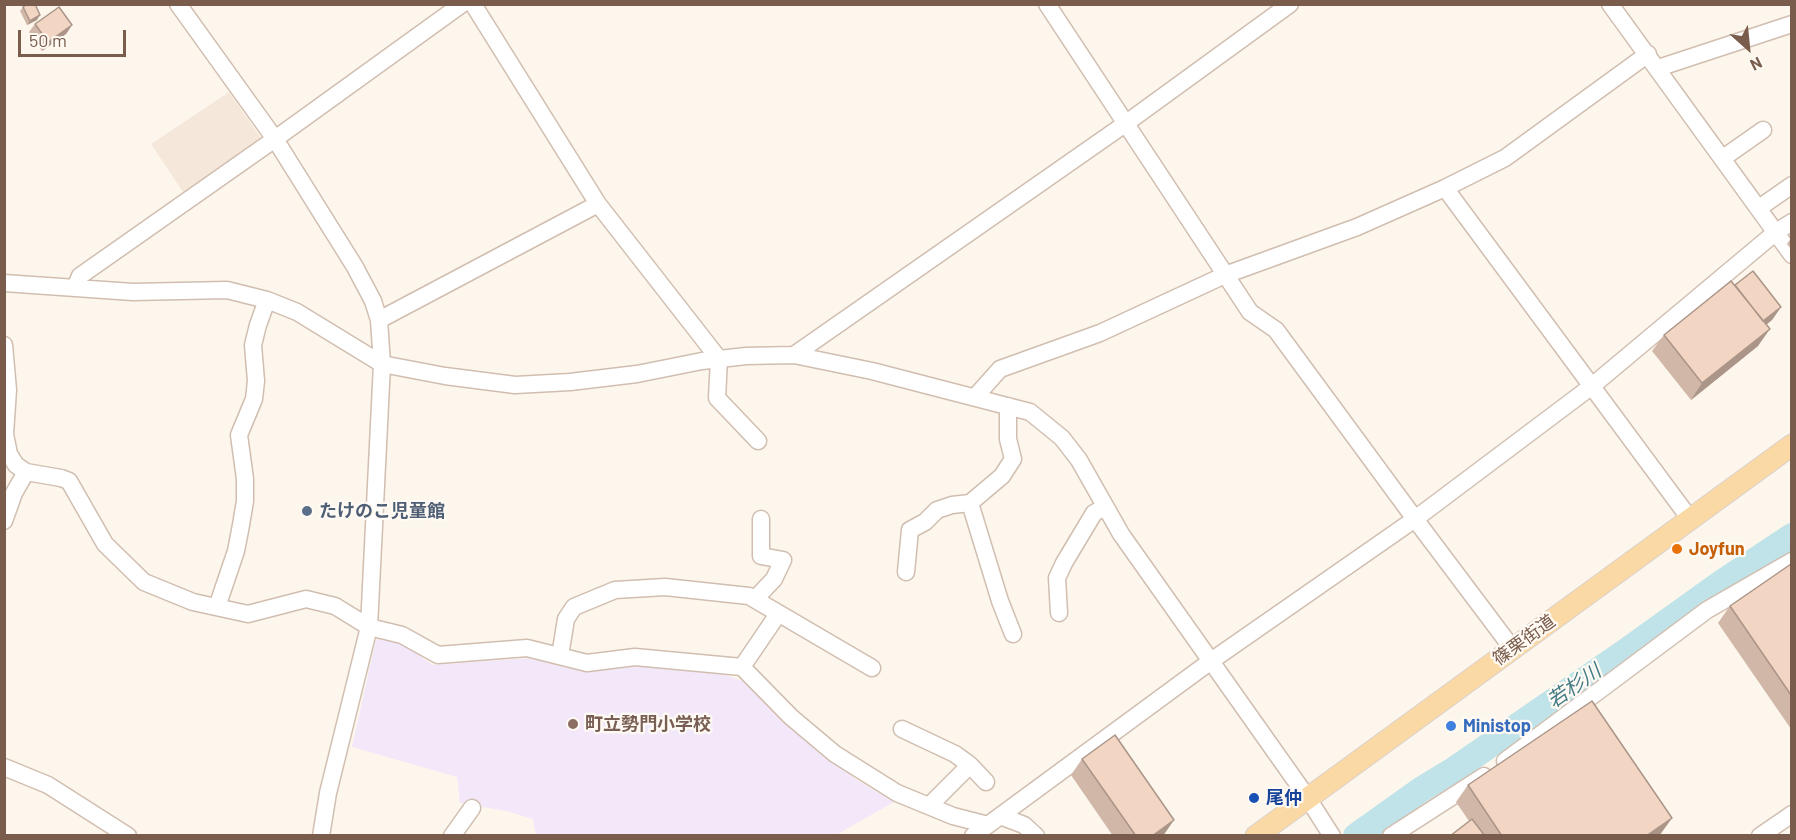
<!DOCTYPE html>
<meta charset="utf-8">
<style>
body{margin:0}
#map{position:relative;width:1796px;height:840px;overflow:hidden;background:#fdf6ec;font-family:Barlow,sans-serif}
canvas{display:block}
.frame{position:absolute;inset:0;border:6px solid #7a5c4d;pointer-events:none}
.north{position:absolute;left:1718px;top:18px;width:60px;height:60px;-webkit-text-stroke:4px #fffaf3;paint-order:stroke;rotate:153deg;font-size:16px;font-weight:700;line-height:24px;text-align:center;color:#7a5c4d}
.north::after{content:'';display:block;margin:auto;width:21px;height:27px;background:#7a5c4d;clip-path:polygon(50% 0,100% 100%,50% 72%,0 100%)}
.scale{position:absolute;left:18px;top:30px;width:108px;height:27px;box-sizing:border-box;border:3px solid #7a5c4d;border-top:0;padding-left:8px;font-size:18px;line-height:21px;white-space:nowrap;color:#7a5c4d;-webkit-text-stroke:4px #fffaf3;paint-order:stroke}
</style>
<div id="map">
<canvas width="1796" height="840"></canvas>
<div class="frame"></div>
<div class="north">N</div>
<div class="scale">50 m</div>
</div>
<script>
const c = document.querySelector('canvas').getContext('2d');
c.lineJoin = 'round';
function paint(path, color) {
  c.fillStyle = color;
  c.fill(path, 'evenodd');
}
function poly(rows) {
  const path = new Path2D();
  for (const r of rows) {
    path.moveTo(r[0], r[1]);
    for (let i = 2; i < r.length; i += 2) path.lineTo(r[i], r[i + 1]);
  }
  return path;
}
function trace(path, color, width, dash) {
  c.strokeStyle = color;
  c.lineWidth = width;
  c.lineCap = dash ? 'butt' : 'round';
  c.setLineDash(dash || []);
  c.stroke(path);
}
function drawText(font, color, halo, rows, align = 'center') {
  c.font = font + ' Barlow,"Noto Sans JP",sans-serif';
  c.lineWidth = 4.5;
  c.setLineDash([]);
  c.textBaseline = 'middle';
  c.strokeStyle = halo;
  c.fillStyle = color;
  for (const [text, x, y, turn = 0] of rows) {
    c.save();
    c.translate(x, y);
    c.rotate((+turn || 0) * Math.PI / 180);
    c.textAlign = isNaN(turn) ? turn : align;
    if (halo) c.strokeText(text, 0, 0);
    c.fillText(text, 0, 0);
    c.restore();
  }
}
paint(poly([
 [229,92,263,141,185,195,151,144]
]), '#f5e8da');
paint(poly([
 [376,639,400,642,433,665,529,658,555,663,586,672,627,665,726,675,745,682,770,707,809,741,855,779,894,802,836,835,536,835,533,819,506,811,460,803,457,777,352,747]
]), '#f3e8fa');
trace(poly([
 [1356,836,1422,789,1455,769,1625,652,1721,583,1792,536]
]), '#bfe3e8', 26);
const minor = poly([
 [178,4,275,139,355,267,373,301,379,320,382,364,369,627,328,793,321,836],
 [473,4,598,204,719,359,717,398,758,441],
 [1047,4,1250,312,1276,330,1415,519,1512,648],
 [1610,4,1792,255],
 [1658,68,1792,24],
 [1723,158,1763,130],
 [1445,188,1690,519],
 [1759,208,1792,185],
 [4,283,133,292,227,290,267,300,297,312,382,364,445,376,515,385,570,382,637,374,702,361,746,356,794,355,872,371,1030,412,1062,438,1079,460,1121,534,1307,797,1332,836],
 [75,288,80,276,275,139,462,4],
 [379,320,598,204],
 [4,345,8,390,5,434,9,454,16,465,26,472,61,478,69,481,105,544,144,582,193,602,248,614,306,599,335,606,369,627,402,635,438,655,527,648,587,663,635,657,742,667,791,717,835,754,897,793,953,816,988,825],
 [794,355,1125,124,1290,4],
 [975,397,1000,369,1100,333,1225,275,1357,227,1445,188,1505,158,1648,54],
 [970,503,1000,601,1013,634],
 [4,521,14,493,26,472],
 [906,572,910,530,925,522,937,510,952,505,970,503,1002,476,1013,459,1008,439,1008,406],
 [755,599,774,579,783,560,761,556,761,519],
 [217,607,236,551,241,525,245,501,245,479,239,435,254,399,256,381,253,345,258,325,267,300],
 [1059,613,1057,578,1064,563,1094,513,1105,507],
 [560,656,566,619,574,607,615,590,665,587,749,596,872,668],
 [742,667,778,614],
 [902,729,955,754,970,765,929,806],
 [1505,761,1707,610,1792,561],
 [970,765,986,782],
 [4,767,48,785,128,836],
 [1000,816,1024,825,1036,836],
 [452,836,472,808],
 [973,836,1211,661,1415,519,1592,386,1776,232,1792,222],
 [1391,836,1484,776],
 [1760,836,1792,814]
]);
const major = poly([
 [1256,836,1792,445]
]);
trace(minor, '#d1beb0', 19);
trace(major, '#dad1cd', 23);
trace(minor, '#fff', 16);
trace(major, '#fbd9a5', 21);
paint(poly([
 [23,7,37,20,27,25,20,11],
 [35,24,72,25,66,34,42,51,29,32],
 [1791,238,1791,249,1787,244],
 [1735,285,1781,307,1772,320,1766,325,1758,346,1691,400,1652,351,1664,335],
 [1791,564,1791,729,1718,623,1730,606],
 [1082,759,1163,836,1113,836,1071,775],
 [1468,785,1672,818,1659,836,1450,836,1469,821,1456,802]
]), '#d1b7a8');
paint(poly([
 [40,15,37,20,27,25,30,21],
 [72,25,66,34,42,51,48,42],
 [1781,307,1772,320,1753,335,1762,322],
 [1770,329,1758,346,1691,400,1702,383],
 [1672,818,1659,836,1646,836],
 [1174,820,1163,836,1152,836]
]), '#aa9588');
const building = poly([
 [27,4,35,4,40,15,30,21,23,7,27,4],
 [59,7,72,25,48,42,35,24,59,7],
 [1753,271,1781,307,1763,321,1735,285,1753,271],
 [1731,281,1770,329,1702,383,1664,335,1731,281],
 [1791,564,1791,695,1730,606,1791,564],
 [1592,701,1672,818,1646,836,1502,836,1468,785,1592,701],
 [1115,735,1174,820,1152,836,1136,836,1082,759,1115,735],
 [1472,819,1485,836,1450,836,1472,819]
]);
paint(building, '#f3d5c3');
trace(building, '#aa9588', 1.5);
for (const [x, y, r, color] of [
 [307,511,6,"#5c6f8a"],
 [1677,549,6,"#e8710a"],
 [573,724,6,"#8d6e63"],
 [1451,726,6,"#3f7fe0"],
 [1254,798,6,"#1a4fb4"]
]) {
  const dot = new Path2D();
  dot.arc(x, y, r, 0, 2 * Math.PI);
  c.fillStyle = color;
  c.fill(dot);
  trace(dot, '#fffaf3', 2);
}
drawText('bold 18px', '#4e5e75', '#fffaf3', [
 ["たけのこ児童館",319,511]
], 'left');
drawText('bold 18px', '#c56008', '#fffaf3', [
 ["Joyfun",1689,549]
], 'left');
drawText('18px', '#7a5c4d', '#fffaf3', [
 ["篠栗街道",1524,640,-36]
]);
drawText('bold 18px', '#785e54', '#fffaf3', [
 ["町立勢門小学校",585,724]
], 'left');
drawText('bold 18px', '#366cbe', '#fffaf3', [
 ["Ministop",1463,726]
], 'left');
drawText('bold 18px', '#164399', '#fffaf3', [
 ["尾仲",1266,798]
], 'left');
drawText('italic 20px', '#437c86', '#fffaf3', [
 ["若杉川",1574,686,-35]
]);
</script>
